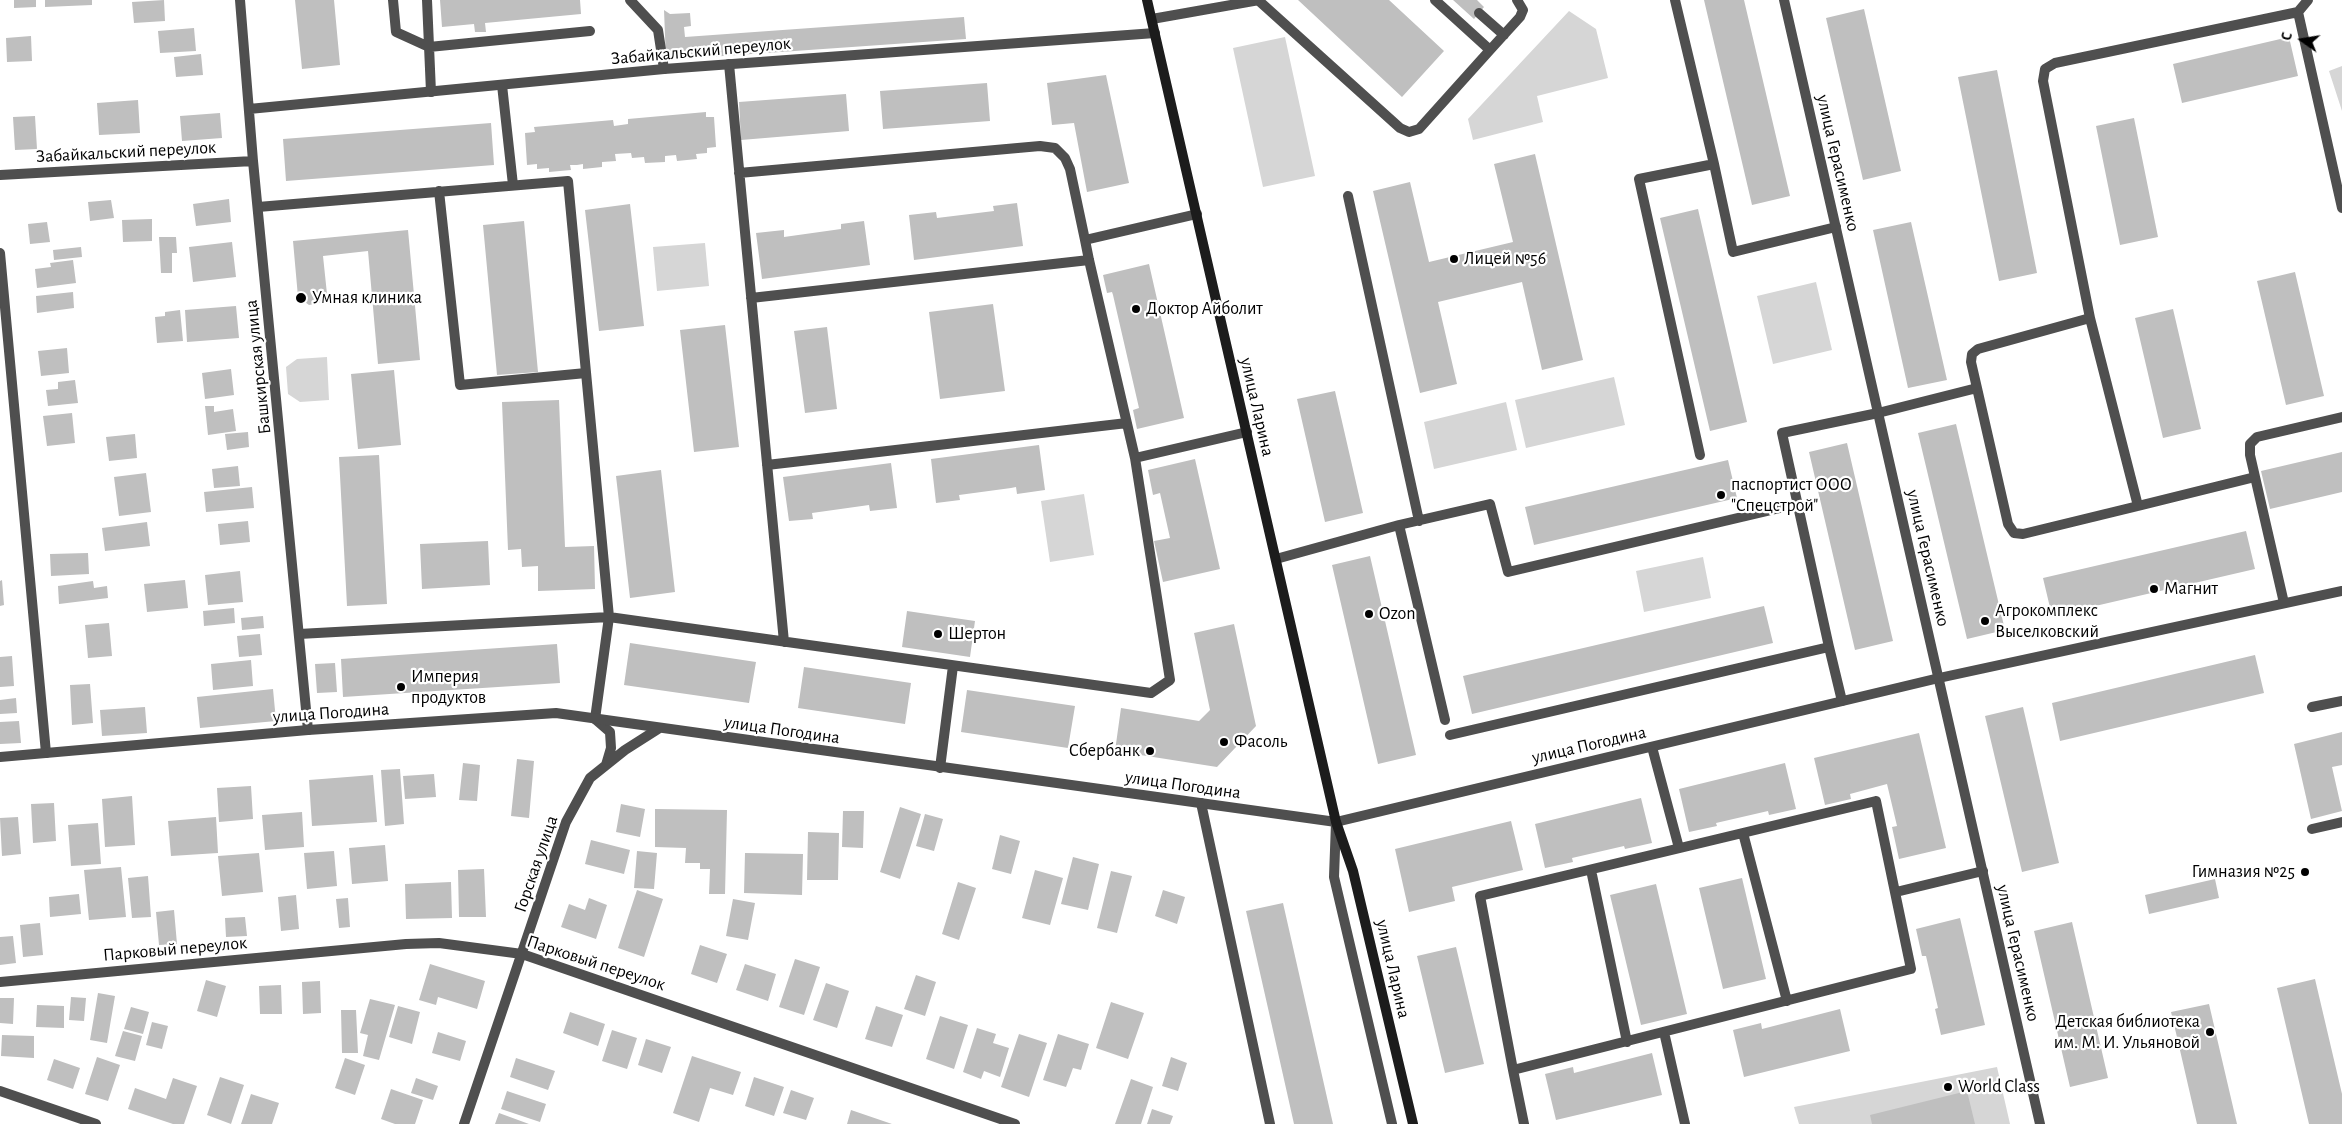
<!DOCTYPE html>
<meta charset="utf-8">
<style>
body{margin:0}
#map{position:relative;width:2342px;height:1124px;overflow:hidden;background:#fff;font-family:"Alegreya Sans",sans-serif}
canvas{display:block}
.north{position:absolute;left:2277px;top:15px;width:50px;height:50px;-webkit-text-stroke:4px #fff;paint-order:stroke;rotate:283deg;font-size:14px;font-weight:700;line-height:20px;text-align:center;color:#000}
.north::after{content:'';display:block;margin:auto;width:18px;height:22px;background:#000;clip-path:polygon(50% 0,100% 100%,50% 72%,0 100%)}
</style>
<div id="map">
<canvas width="2342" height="1124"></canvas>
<div class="north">С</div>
</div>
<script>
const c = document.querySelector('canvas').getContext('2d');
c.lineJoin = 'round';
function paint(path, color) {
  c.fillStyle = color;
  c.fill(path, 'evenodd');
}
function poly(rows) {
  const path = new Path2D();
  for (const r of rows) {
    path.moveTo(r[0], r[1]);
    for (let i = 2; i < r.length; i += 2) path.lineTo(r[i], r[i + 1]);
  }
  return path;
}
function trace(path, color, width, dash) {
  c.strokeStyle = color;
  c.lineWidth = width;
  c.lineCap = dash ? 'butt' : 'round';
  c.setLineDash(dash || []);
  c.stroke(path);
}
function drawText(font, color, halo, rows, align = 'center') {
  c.font = font + ' "Alegreya Sans",sans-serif';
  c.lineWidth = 4.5;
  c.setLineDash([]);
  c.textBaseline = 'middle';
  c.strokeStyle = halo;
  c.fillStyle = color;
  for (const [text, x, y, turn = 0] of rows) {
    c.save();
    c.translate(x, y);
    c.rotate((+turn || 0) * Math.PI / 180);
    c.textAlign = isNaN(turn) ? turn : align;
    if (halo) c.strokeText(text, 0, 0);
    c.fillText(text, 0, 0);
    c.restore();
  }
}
paint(poly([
 [1569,11,1596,29,1608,78,1537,96,1543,122,1473,140,1468,119],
 [1285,37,1315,176,1263,187,1233,48],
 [2342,66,2342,111,2329,71],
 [705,243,709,286,657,291,653,247],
 [1816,282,1832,350,1773,364,1757,296],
 [327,357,329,400,300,402,288,394,286,367,297,359],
 [1614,377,1625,425,1526,448,1515,400],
 [1506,402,1517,450,1434,469,1424,422],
 [1084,494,1094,555,1050,562,1041,501],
 [1703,557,1711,598,1644,612,1636,571],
 [1997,1067,2010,1124,1799,1124,1794,1107]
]), '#d6d6d6');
paint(poly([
 [14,0,36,0,36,7,14,8],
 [45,0,92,0,92,5,45,7],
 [164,0,165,21,134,23,132,2],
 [295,0,334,0,340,65,302,69],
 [440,0,580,0,581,14,485,23,486,32,475,32,474,24,442,27],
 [1298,0,1389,0,1444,51,1402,97],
 [1453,0,1477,0,1484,7,1474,19],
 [1704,0,1744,0,1790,196,1752,205],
 [1864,9,1901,171,1863,180,1826,18],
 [664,10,670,14,690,13,691,26,684,27,685,37,964,17,966,39,666,60],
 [194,28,196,51,160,53,158,31],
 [31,36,32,61,7,62,6,38],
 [2289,37,2298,76,2182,103,2173,64],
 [201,54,203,75,176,77,174,57],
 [1997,70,2037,273,1999,281,1958,77],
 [1106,75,1129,183,1087,192,1074,123,1052,125,1047,83],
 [987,83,990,121,883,129,880,91],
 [846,94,849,131,741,140,739,102],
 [138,100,140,133,99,135,97,103],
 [706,112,706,117,714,117,716,147,707,148,707,153,696,154,697,159,677,161,676,155,665,156,665,162,645,163,644,157,632,158,631,153,615,154,616,161,602,162,602,167,583,169,583,164,577,165,570,165,571,170,549,172,549,168,537,169,537,164,527,165,525,133,535,132,534,127,613,120,614,126,628,124,628,119],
 [220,113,222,138,182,141,180,116],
 [35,116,37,149,15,150,13,117],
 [2134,118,2158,237,2120,245,2096,126],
 [491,123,494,165,286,181,283,139],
 [1535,154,1583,360,1542,370,1522,282,1438,302,1457,384,1420,393,1373,191,1410,182,1429,262,1513,242,1494,164],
 [229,199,231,222,196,226,193,204],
 [111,200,114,218,90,221,88,202],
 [1017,203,1023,246,914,260,909,215,936,212,937,218,994,211,993,206],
 [630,204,644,326,599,331,585,210],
 [1698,209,1747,422,1710,431,1660,218],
 [152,219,152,241,123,242,122,220],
 [524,221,538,372,497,375,483,225],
 [864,221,870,265,762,279,756,233,784,230,784,237,841,229,841,224],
 [47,222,50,242,30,244,28,224],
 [1911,222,1947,380,1908,388,1873,230],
 [408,230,420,360,378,364,368,251,323,256,327,294,319,303,309,305,298,297,293,241],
 [159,237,176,237,177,253,172,253,172,273,161,273],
 [232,242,236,277,193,282,189,247],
 [81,247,82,257,54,260,53,250],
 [73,260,76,283,37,288,35,269,51,267,50,263],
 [1149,264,1184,418,1137,429,1133,410,1139,408,1113,295,1112,292,1107,293,1103,275],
 [2295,272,2324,396,2286,405,2257,281],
 [73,292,74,308,37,313,36,296],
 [993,304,1005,391,940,399,929,312],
 [236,306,239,338,187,342,185,310],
 [2173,309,2201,429,2163,438,2135,318],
 [180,310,183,341,157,343,155,317,165,316,165,312],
 [725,325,739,447,694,452,680,330],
 [827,327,837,409,805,413,794,331],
 [67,348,69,373,41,376,38,351],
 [231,369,234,395,205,399,202,373],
 [394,370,401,445,358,449,351,374],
 [75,380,78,403,48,406,46,390,58,389,58,382],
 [1335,391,1363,513,1325,522,1297,399],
 [559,400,565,547,594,546,595,589,538,591,538,566,522,567,521,549,508,550,502,402],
 [205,406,214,406,214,412,233,409,236,431,208,435],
 [72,413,75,443,47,446,43,416],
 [1956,424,2005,630,1967,639,1918,433],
 [248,432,249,447,227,450,225,434],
 [135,434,137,458,109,461,106,437],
 [1847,443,1893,641,1855,650,1809,452],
 [1039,445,1045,490,1017,494,1016,487,1011,488,959,495,960,500,936,503,931,459],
 [2342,452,2342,492,2270,509,2261,471],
 [379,455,387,604,347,606,339,457],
 [1195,459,1220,569,1163,582,1154,541,1170,538,1160,493,1153,495,1148,470],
 [1728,460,1737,498,1534,545,1525,507],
 [891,463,897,508,870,511,869,505,812,513,813,519,789,521,783,477],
 [238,466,240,486,214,488,212,469],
 [661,470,675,592,630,598,616,476],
 [146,473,151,512,119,516,114,477],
 [252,487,254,508,206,512,204,492],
 [248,521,250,542,220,545,218,524],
 [147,522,150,546,105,551,102,528],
 [2246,531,2255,569,2052,616,2043,578],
 [488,541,490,585,422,589,420,544],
 [88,553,89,574,51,576,50,554],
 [1370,556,1416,755,1378,764,1332,565],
 [240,571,243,602,208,605,205,575],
 [2,580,4,605,0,606,0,581],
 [185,580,188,608,147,612,144,584],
 [93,581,94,588,107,586,108,598,59,604,58,586],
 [1764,606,1773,643,1472,714,1463,676],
 [234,608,235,623,204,626,203,611],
 [907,611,975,621,970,657,902,647],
 [263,616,264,628,242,630,241,618],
 [109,623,112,656,88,658,85,625],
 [1234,624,1256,726,1217,767,1115,751,1121,708,1199,721,1210,710,1194,633],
 [260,634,262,655,239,657,237,636],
 [630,643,756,662,749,703,624,685],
 [557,644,560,683,343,697,341,659],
 [2255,655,2264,693,2060,741,2052,703],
 [12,656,14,686,0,687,0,657],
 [251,660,253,686,213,690,211,664],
 [335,663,337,692,317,693,315,664],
 [804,667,911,683,905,724,798,708],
 [90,684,93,723,72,725,70,685],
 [273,689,276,721,200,728,197,697],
 [967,690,1075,706,1068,748,961,732],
 [16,698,17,713,0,714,0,700],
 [145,707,147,733,102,736,100,710],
 [2023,707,2059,863,2022,872,1985,716],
 [19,721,21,743,0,744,0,722],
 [2342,732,2342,765,2332,767,2342,811,2311,819,2294,744],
 [1919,733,1946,848,1899,859,1892,827,1897,826,1887,784,1850,794,1851,799,1825,805,1814,758],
 [517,759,534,761,529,818,511,816],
 [463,763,480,765,477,801,459,800],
 [1785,763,1796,809,1769,815,1768,811,1716,823,1717,826,1689,832,1679,789],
 [400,769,404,824,385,826,381,770],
 [434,774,436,797,405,799,403,776],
 [373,775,377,822,312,826,309,780],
 [251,786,253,819,219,822,217,788],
 [132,796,135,845,105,847,102,799],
 [1641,798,1652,843,1625,849,1624,846,1572,858,1573,862,1545,868,1535,824],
 [54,803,56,841,33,843,31,804],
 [621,804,645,809,640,837,616,832],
 [900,807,921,814,900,879,880,872],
 [655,809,727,810,725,894,709,894,710,869,700,869,700,863,685,863,686,848,655,847],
 [843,811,864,811,863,848,842,847],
 [302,812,304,847,265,850,262,815],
 [925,814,943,819,934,851,916,846],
 [18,817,21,854,2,856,0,818],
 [216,817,218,853,171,856,168,821],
 [1511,821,1523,870,1452,887,1455,901,1409,912,1395,849],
 [98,823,101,864,71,866,68,825],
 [808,832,839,833,838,880,807,880],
 [1000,835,1020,841,1011,874,992,869],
 [591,840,630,850,624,874,585,864],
 [385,845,388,881,352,884,349,848],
 [334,851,337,886,307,889,304,853],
 [637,851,657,853,654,889,634,888],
 [259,853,263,892,222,896,218,856],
 [745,853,803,854,802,895,744,893],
 [1073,857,1099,864,1088,910,1061,904],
 [121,867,126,917,89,920,84,870],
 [484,869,486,917,459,917,458,870],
 [1035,870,1063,878,1050,925,1022,918],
 [1111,871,1132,876,1117,933,1097,928],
 [148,876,151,917,132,918,128,878],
 [1742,878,1766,979,1723,989,1699,888],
 [2215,879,2219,898,2149,914,2145,895],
 [451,882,452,918,406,919,405,884],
 [958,882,976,888,959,940,942,934],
 [1656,884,1687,1014,1641,1025,1610,895],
 [637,890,663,899,644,957,618,948],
 [1163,890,1185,897,1177,924,1155,916],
 [79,894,81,914,50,917,49,897],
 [296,895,299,929,281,931,278,897],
 [348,898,350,927,339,928,336,899],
 [589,898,607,905,596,939,561,927,569,904,585,910],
 [733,899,755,903,748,940,726,936],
 [1283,903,1333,1124,1294,1124,1270,1017,1246,911],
 [174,910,177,944,159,945,156,912],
 [245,917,247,936,226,937,225,918],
 [1960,918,1985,1025,1941,1035,1935,1009,1938,1008,1926,956,1922,956,1916,929],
 [2072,922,2108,1078,2070,1087,2034,931],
 [40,923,43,955,23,957,20,925],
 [13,936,16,963,0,965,0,937],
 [700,945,727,954,717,983,691,974],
 [1456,947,1484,1064,1445,1073,1417,956],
 [795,959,820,967,804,1015,779,1007],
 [430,964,485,981,477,1009,438,997,436,1005,419,1000],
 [745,964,776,974,768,1001,736,990],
 [916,975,936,982,925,1016,904,1009],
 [2315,979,2342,1094,2342,1124,2309,1124,2277,988],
 [206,980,226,986,217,1017,197,1011],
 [320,981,321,1013,303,1014,302,982],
 [826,983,849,991,837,1028,813,1020],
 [281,985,282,1014,260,1014,259,986],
 [98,993,115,996,107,1043,90,1040],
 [71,997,86,998,84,1021,69,1020],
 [0,998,14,998,13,1024,0,1023],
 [370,999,395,1005,379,1060,363,1056,368,1035,360,1033],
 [1111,1002,1144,1013,1128,1059,1096,1048],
 [2209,1004,2237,1124,2197,1124,2176,1033,2171,1012],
 [37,1005,64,1006,64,1028,36,1027],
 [398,1006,420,1012,412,1044,389,1037],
 [876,1006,903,1015,892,1047,865,1039],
 [131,1007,149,1012,143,1034,124,1029],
 [1840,1009,1850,1051,1744,1077,1733,1030,1761,1023,1762,1029],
 [341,1010,356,1010,358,1053,342,1053],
 [570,1012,605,1024,598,1046,563,1033],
 [940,1016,968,1025,954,1069,926,1059],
 [152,1022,168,1026,162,1049,146,1045],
 [977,1028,996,1034,993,1043,1009,1048,1000,1077,984,1071,981,1079,963,1072],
 [612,1030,637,1038,627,1069,602,1061],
 [123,1031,142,1036,135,1061,115,1056],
 [438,1032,466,1041,460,1061,432,1053],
 [1019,1034,1047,1043,1029,1097,1001,1087],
 [1058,1034,1089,1044,1081,1070,1073,1068,1066,1087,1043,1080],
 [2,1035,34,1036,34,1058,1,1056],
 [646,1039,671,1047,662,1073,638,1065],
 [1652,1053,1662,1095,1556,1120,1545,1074,1573,1067,1574,1073],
 [692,1056,741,1072,733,1095,710,1088,699,1122,673,1113],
 [97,1057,120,1065,108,1101,85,1094],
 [1171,1057,1187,1063,1178,1091,1162,1086],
 [345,1058,365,1065,355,1095,335,1088],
 [516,1058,555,1071,548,1090,510,1077],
 [54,1059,80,1068,73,1089,47,1080],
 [220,1077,244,1085,231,1124,207,1115],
 [754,1077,784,1087,774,1116,745,1106],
 [173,1078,197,1086,184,1124,173,1124,128,1109,135,1088,166,1099],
 [416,1078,438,1086,433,1100,411,1093],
 [1131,1079,1153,1087,1141,1124,1115,1124],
 [391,1089,423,1100,415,1124,395,1124,381,1119],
 [791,1090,814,1098,806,1120,783,1113],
 [507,1091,546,1104,540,1122,501,1109],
 [1967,1091,1975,1124,1872,1124,1870,1115],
 [251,1094,279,1103,272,1124,241,1124],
 [1152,1109,1173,1116,1170,1124,1147,1124],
 [851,1110,892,1124,847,1124],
 [499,1113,529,1124,495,1124]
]), '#bfbfbf');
trace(poly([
 [393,0,396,32,429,47,590,31],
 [427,0,431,92],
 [630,0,658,30,664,69],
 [1258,0,1400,128,1409,132,1419,129,1490,50,1435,0],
 [1675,0,1714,164],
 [2308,0,2298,12,2342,208],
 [1479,13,1504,35],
 [1152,19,1259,0],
 [1490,50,1520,17,1523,10,1517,0],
 [729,64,784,642],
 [502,85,513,185],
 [739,173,1040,146,1055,148,1065,158,1070,169,1085,240],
 [439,191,460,385,586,373],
 [1348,196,1419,521],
 [258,207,568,181,609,617,595,719],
 [1197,214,1085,240,1089,260,1135,458,1247,432],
 [751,298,1089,260],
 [2090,318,2043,81,2045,69,2055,63,2298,12],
 [1977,388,2008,524,2014,533,2023,534,2138,506],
 [1700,455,1639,179,1714,164,1733,252,1836,227],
 [767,465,1127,423],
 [1399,525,1490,504,1508,572,1797,504],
 [1276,559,1399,525,1445,720],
 [2284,603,2250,455,2250,444,2257,437,2342,417],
 [299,634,609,617,1151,693,1170,680,1135,458],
 [1829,647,1842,701],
 [2312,707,2342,701],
 [1450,735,1829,647,1782,433,1878,413,1977,388,1971,362,1972,354,1978,349,2090,318,2138,506,2255,477],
 [1652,747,1679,848],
 [940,768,953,666],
 [1201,803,1270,1124],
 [2312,829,2342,822],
 [1743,833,1787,1001],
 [1591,870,1627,1042],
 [1896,892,1983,871],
 [1664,1032,1685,1124],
 [1513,1070,1911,969,1876,801,1480,896,1513,1070,1524,1124]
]), '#4f4f4f', 10);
trace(poly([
 [240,0,253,161,308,730],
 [1784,0,2040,1124],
 [249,109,664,69,1155,33],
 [0,175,253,161],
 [0,253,46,753],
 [595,719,610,732,611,748,606,765],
 [1336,823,1334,877,1392,1124],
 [0,982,406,944,439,943,522,954,1015,1124],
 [0,1091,96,1124],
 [464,1124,566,822,590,778,625,750,658,729]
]), '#4f4f4f', 10);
trace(poly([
 [0,757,308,730,556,713,1336,822,1939,678,2342,591]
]), '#4f4f4f', 10);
trace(poly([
 [1147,0,1336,822,1353,871,1413,1124]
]), '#1c1c1c', 10);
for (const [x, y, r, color] of [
 [1454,259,5,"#000"],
 [301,298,6,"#000"],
 [1136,309,5,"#000"],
 [1721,495,5,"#000"],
 [2154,589,5,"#000"],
 [1369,614,5,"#000"],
 [1985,621,5,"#000"],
 [938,634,5,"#000"],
 [401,687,5,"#000"],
 [1224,742,5,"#000"],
 [1150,751,5,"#000"],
 [2305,872,5,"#000"],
 [2210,1032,5,"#000"],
 [1948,1087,5,"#000"]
]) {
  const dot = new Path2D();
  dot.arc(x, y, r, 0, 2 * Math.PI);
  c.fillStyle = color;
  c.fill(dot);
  trace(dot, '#fff', 2);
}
drawText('18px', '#000', '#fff', [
 ["Забайкальский переулок",701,51,-5],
 ["Забайкальский переулок",126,152,-3],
 ["улица Герасименко",1838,163,77],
 ["Башкирская улица",258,367,-96],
 ["улица Ларина",1257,407,77],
 ["улица Герасименко",1928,558,77],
 ["улица Погодина",331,713,-4],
 ["улица Погодина",782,730,8],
 ["улица Погодина",1589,745,-13],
 ["улица Погодина",1183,785,8],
 ["Горская улица",536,864,-71],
 ["Парковый переулок",175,949,-5],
 ["улица Герасименко",2018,953,77],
 ["Парковый переулок",596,963,18],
 ["улица Ларина",1393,969,77]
]);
drawText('18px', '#000', '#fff', [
 ["Лицей №56",1464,259],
 ["Умная клиника",312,298],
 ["Доктор Айболит",1146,309],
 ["паспортист ООО",1731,485],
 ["\"Спецстрой\"",1731,506],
 ["Магнит",2164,589],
 ["Агрокомплекс",1995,611],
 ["Выселковский",1995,632],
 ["Ozon",1379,614],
 ["Шертон",948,634],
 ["Империя",411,677],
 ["продуктов",411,698],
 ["Фасоль",1234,742],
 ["Сбербанк",1140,751,"right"],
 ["Гимназия №25",2295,872,"right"],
 ["Детская библиотека",2200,1022,"right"],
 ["им. М. И. Ульяновой",2200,1043,"right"],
 ["World Class",1958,1087]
], 'left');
</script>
